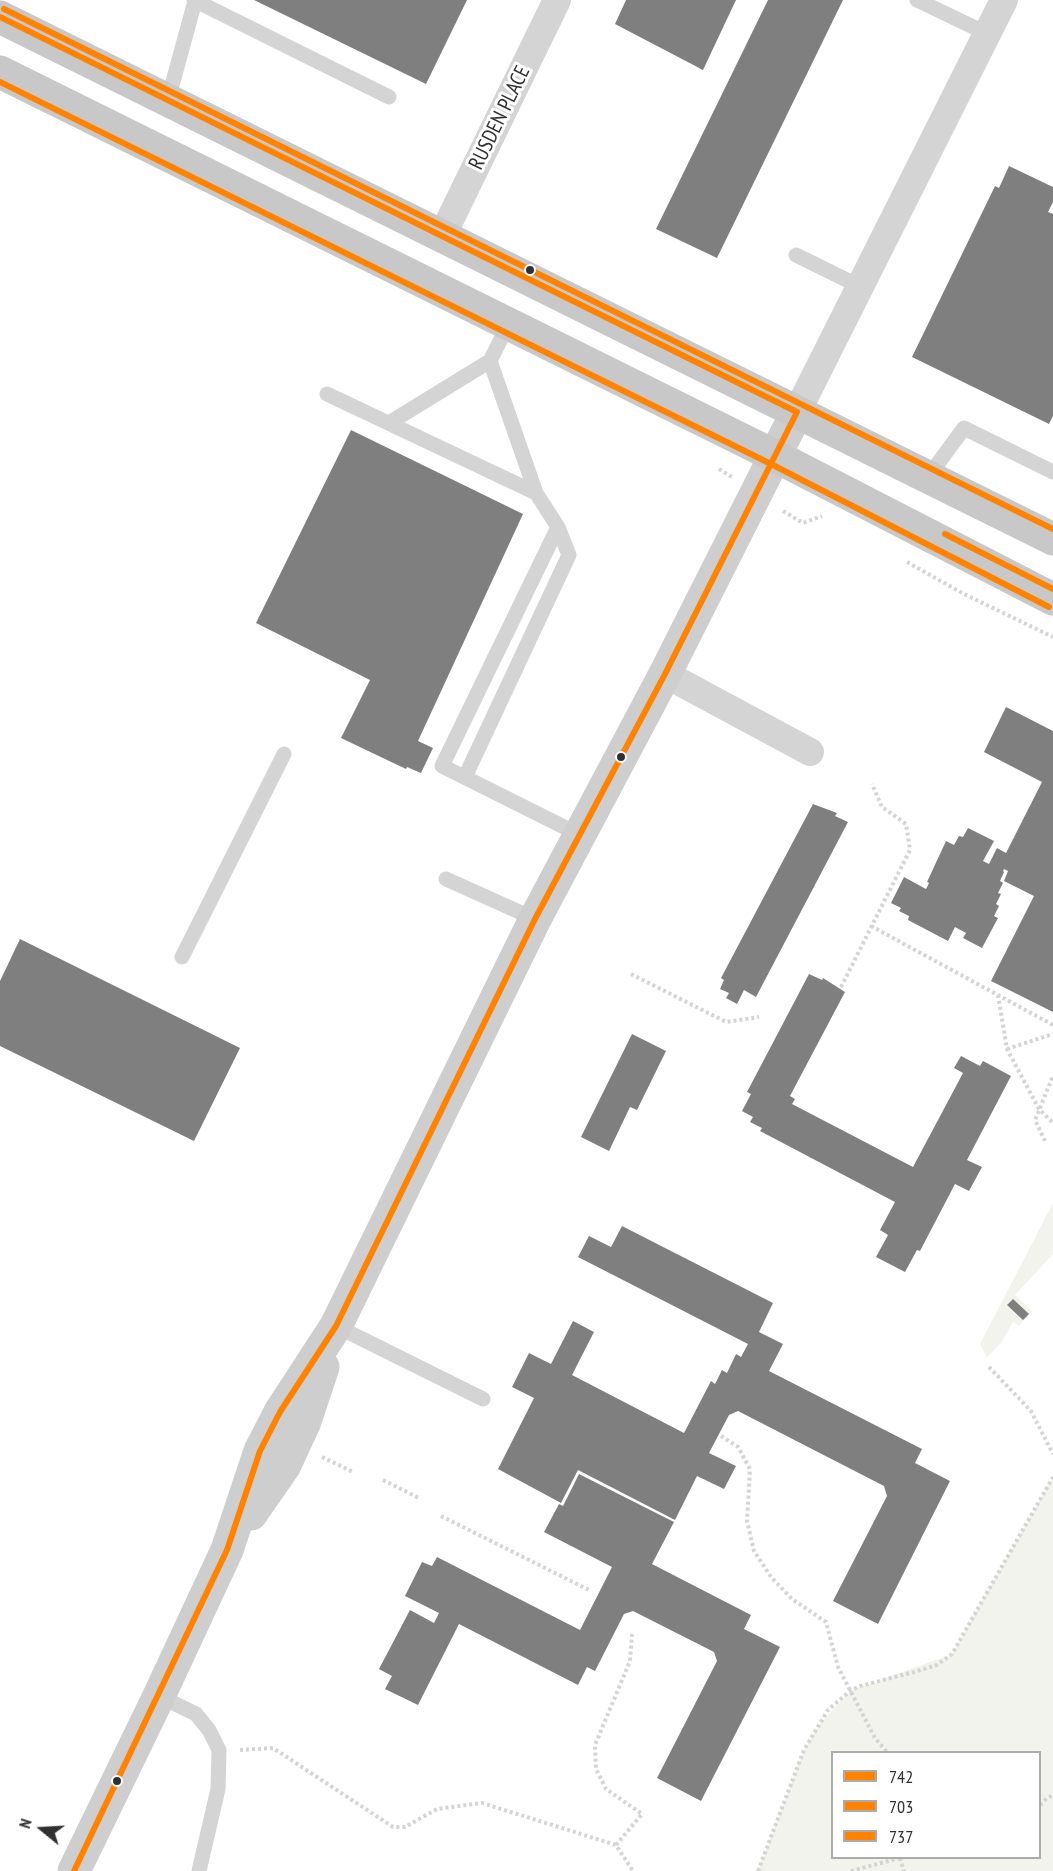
<!DOCTYPE html>
<style>
body{margin:0}
#map{position:relative;width:1053px;height:1871px;overflow:hidden;background:#fff;font-family:"PT Sans Narrow",sans-serif}
canvas{display:block}
.legend{position:absolute;left:831px;top:1751px;width:210px;height:108px;box-sizing:border-box;background:#fff;border:2px solid #acacac;margin:0;padding:8px 10px;list-style:none;font-size:18px;color:#303030}
.legend li{display:flex;align-items:center;gap:12px;height:30px}
.legend b{width:30px;border:2px solid #acacac}
.north{position:absolute;left:12px;top:1799px;width:60px;height:60px;-webkit-text-stroke:4px #fff;paint-order:stroke;rotate:288deg;font-size:16px;font-weight:700;line-height:24px;text-align:center;color:#303030}
.north::after{content:'';display:block;margin:auto;width:21px;height:27px;background:#303030;clip-path:polygon(50% 0,100% 100%,50% 72%,0 100%)}
</style>
<div id="map">
<canvas width="1053" height="1871"></canvas>
<ul class="legend">
<li><b style="height:8px;background:#ff8200"></b>742</li>
<li><b style="height:8px;background:#ff8200"></b>703</li>
<li><b style="height:8px;background:#ff8200"></b>737</li>
</ul>
<div class="north">N</div>
</div>
<script>
const c = document.querySelector('canvas').getContext('2d');
c.lineJoin = 'round';
function paint(path, color) {
  c.fillStyle = color;
  c.fill(path, 'evenodd');
}
function poly(rows) {
  const path = new Path2D();
  for (const r of rows) {
    path.moveTo(r[0], r[1]);
    for (let i = 2; i < r.length; i += 2) path.lineTo(r[i], r[i + 1]);
  }
  return path;
}
function trace(path, color, width, dash) {
  c.strokeStyle = color;
  c.lineWidth = width;
  c.lineCap = dash ? 'butt' : 'round';
  c.setLineDash(dash || []);
  c.stroke(path);
}
function drawText(font, color, halo, rows, align = 'center') {
  c.font = font + ' "PT Sans Narrow",sans-serif';
  c.lineWidth = 6;
  c.setLineDash([]);
  c.textBaseline = 'middle';
  c.strokeStyle = halo;
  c.fillStyle = color;
  for (const [text, x, y, turn = 0] of rows) {
    c.save();
    c.translate(x, y);
    c.rotate((+turn || 0) * Math.PI / 180);
    c.textAlign = isNaN(turn) ? turn : align;
    if (halo) c.strokeText(text, 0, 0);
    c.fillText(text, 0, 0);
    c.restore();
  }
}
paint(poly([
 [1053,1203,1053,1254,1015,1295,1032,1311,1019,1326,1013,1322,1001,1343,987,1357,980,1344],
 [1053,1477,1053,1871,758,1871,804,1750,820,1724,850,1691,952,1654],
 [832,1752,1040,1752,1040,1858,832,1858]
]), '#f1f3ec');
paint(poly([
 [254,0,467,0,426,84],
 [626,0,736,0,703,70,615,24],
 [768,0,843,0,717,258,656,229],
 [1009,166,1053,187,1053,202,1048,212,1053,214,1053,416,1049,424,912,357,995,186,999,188],
 [351,430,523,514,418,741,433,748,421,773,407,767,406,769,341,738,370,680,256,623],
 [1006,707,1053,731,1053,1012,991,981,1034,896,1004,881,1008,871,1004,869,1003,871,1004,872,1000,881,1003,883,998,893,1001,894,996,904,999,906,994,916,998,918,982,948,963,938,966,933,955,927,948,941,908,920,909,916,899,911,901,908,891,903,904,877,926,889,929,883,927,882,946,841,954,845,959,836,963,837,968,828,994,841,983,861,989,864,997,848,1006,853,1042,782,984,752],
 [813,804,837,813,835,816,848,822,756,997,744,990,737,1004,726,998,729,993,720,989,724,980,721,978],
 [20,939,240,1048,194,1141,0,1046,0,981],
 [809,974,822,980,823,978,845,992,790,1096,795,1099,792,1104,913,1167,963,1073,954,1068,961,1056,980,1066,983,1061,1011,1076,967,1160,982,1167,969,1191,955,1184,920,1251,917,1250,905,1272,876,1257,888,1235,880,1230,895,1202,760,1131,762,1128,750,1122,753,1117,742,1111,751,1094,747,1092],
 [632,1034,666,1051,637,1110,630,1107,609,1151,581,1137],
 [622,1226,773,1303,759,1332,783,1344,769,1371,922,1449,915,1463,950,1481,878,1624,833,1601,887,1496,884,1486,738,1411,729,1415,709,1453,736,1466,724,1489,697,1476,675,1520,578,1470,561,1503,498,1469,534,1398,512,1387,529,1353,551,1364,573,1321,594,1332,572,1375,684,1433,711,1381,715,1384,722,1370,727,1373,736,1354,741,1357,748,1344,578,1257,589,1236,611,1247],
 [1013,1299,1029,1314,1023,1320,1007,1305],
 [579,1474,674,1522,652,1564,751,1615,744,1629,780,1647,701,1801,657,1778,717,1661,714,1652,633,1611,624,1614,595,1671,587,1667,578,1685,459,1624,418,1705,385,1689,392,1676,379,1669,410,1610,434,1623,439,1613,405,1596,422,1562,432,1566,437,1557,580,1630,612,1567,544,1532,559,1504,563,1506]
]), '#7f7f7f');
trace(poly([
 [719,469,732,477],
 [783,511,803,523,822,516],
 [907,562,964,594,1053,637],
 [871,926,1053,1025],
 [631,974,726,1022,759,1017],
 [841,987,910,850,906,824,882,807,872,784],
 [998,995,1007,1049,1039,1109,1053,1123],
 [1007,1049,1053,1034],
 [1045,1141,1035,1120,1053,1076],
 [989,1367,1031,1411,1053,1454],
 [721,1436,738,1447,750,1469,747,1521,754,1551,771,1577,792,1599,826,1622,838,1667,875,1738,887,1752],
 [322,1457,353,1472],
 [383,1480,419,1498],
 [441,1516,589,1590],
 [240,1750,273,1748,393,1827,405,1827,437,1809,482,1803,616,1845,633,1871],
 [1040,1805,1047,1798,1053,1795],
 [616,1845,642,1814,606,1789,596,1769,595,1745,630,1661,632,1634],
 [900,1858,904,1871],
 [758,1871,804,1750,828,1710,850,1691,860,1686,914,1672,937,1665,952,1654,1053,1477],
 [851,1871,900,1858]
]), '#d4d4d4', 4, [3, 3]);
trace(poly([
 [194,0,389,97],
 [917,0,988,34],
 [168,100,195,1],
 [796,255,861,287],
 [490,361,509,323],
 [327,394,536,493,558,527,569,555,465,777],
 [389,423,490,361,536,493],
 [928,477,964,428,1053,472],
 [558,527,442,766,578,834],
 [446,879,535,919],
 [182,957,284,754],
 [336,1326,483,1399],
 [159,1696,196,1714,209,1730,219,1750,218,1789,199,1871]
]), '#d4d4d4', 15);
trace(poly([
 [442,236,557,0],
 [797,412,1004,0],
 [665,674,810,752]
]), '#d4d4d4', 28);
trace(poly([
 [251,1514,285,1465,295,1443,304,1424,323,1367],
 [74,1871,159,1696,227,1550,260,1451,280,1412,336,1326,535,919,665,674,797,412]
]), '#cecece', 33);
trace(poly([
 [0,17,1053,539],
 [0,72,775,456,1053,599]
]), '#c8c8c8', 33);
trace(poly([
 [0,17,797,412,665,674,535,919,336,1326,280,1412,260,1451,227,1550,74,1871]
]), '#ff8200', 6);
trace(poly([
 [0,82,771,464,1049,607]
]), '#ff8200', 6);
trace(poly([
 [4,9,1053,529],
 [945,534,1053,589]
]), '#ff8200', 6);
for (const [x, y, r, color] of [
 [530,270,5,"#303030"],
 [621,757,5,"#303030"],
 [117,1781,5,"#303030"]
]) {
  const dot = new Path2D();
  dot.arc(x, y, r, 0, 2 * Math.PI);
  c.fillStyle = color;
  c.fill(dot);
  trace(dot, '#fff', 2);
}
drawText('21px', '#303030', '#fff', [
 ["RUSDEN PLACE",500,118,-64]
]);
</script>
